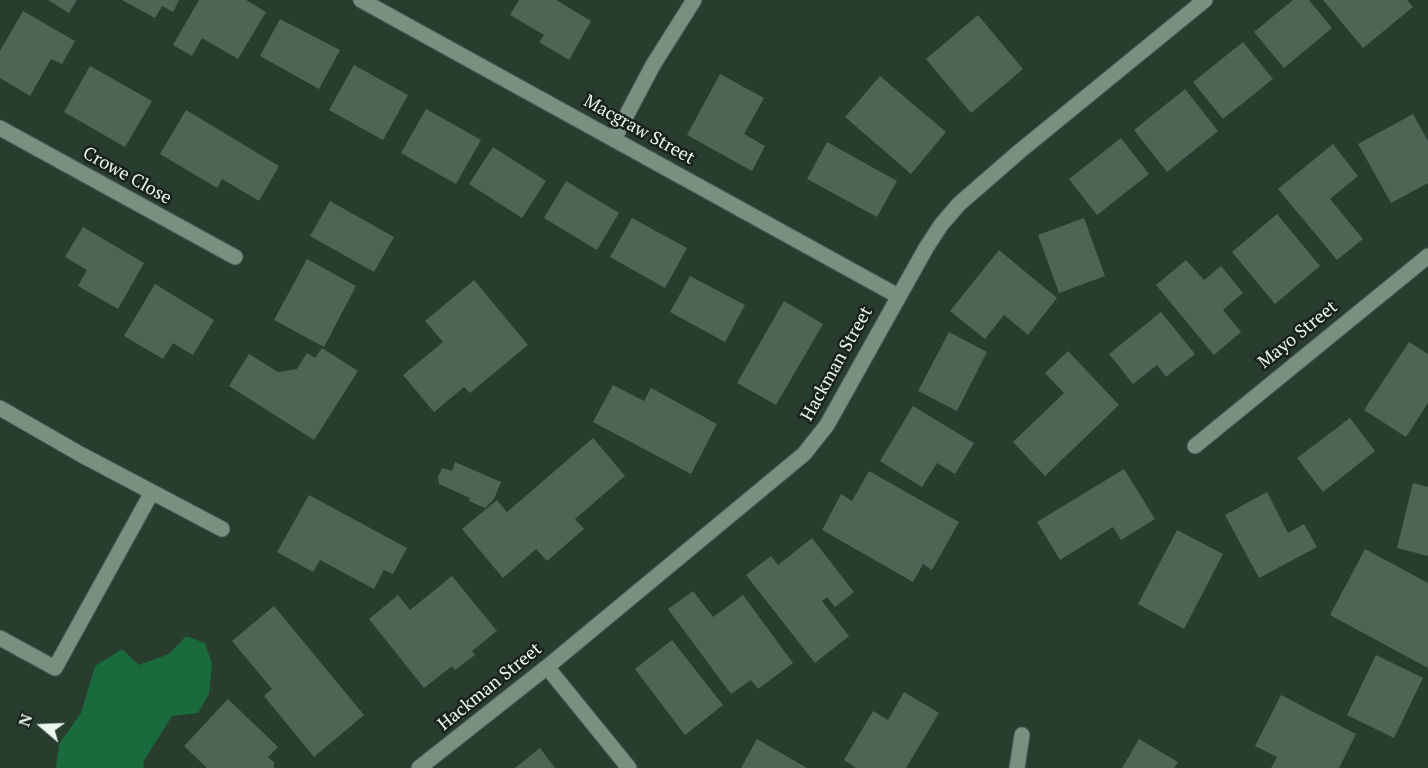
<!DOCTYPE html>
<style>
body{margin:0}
#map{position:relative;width:1428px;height:768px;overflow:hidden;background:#293d2f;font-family:"PT Serif",serif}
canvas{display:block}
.north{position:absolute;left:12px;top:696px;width:60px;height:60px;-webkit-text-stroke:4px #19211b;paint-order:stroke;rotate:289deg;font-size:16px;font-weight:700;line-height:24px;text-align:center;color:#ecf8ef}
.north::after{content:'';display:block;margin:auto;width:21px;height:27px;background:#ecf8ef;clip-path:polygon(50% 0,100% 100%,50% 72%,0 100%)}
</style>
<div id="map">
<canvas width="1428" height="768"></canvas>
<div class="north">N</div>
</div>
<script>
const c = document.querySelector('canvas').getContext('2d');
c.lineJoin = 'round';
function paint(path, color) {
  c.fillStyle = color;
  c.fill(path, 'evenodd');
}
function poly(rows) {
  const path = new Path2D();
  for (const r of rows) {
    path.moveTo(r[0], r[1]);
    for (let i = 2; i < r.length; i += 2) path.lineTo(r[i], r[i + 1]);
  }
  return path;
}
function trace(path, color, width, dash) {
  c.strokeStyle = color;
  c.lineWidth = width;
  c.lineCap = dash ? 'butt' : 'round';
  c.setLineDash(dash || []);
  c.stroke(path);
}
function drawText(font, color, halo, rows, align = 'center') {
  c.font = font + ' "PT Serif",serif';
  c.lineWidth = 5;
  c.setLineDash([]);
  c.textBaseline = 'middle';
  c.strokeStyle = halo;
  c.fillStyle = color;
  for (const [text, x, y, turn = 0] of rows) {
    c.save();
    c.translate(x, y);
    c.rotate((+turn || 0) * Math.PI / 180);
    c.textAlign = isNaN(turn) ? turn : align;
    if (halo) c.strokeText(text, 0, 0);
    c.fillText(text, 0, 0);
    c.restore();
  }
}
paint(poly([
 [186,636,205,643,212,664,209,694,198,713,172,716,143,762,144,768,56,768,59,744,81,713,95,666,122,649,139,665,169,654]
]), '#196b3e');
paint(poly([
 [48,0,77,0,69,13],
 [122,0,179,0,173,12,162,6,155,18],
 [199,0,246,0,266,12,238,59,202,38,192,56,173,45],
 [519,0,556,0,591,21,569,60,539,42,544,35,510,15],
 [1293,0,1309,0,1332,28,1284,68,1254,32],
 [1323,0,1407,0,1413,7,1363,48],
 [23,11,75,41,62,64,51,59,30,96,0,78,0,51],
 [978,15,1023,69,971,113,926,59],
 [280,19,340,50,319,89,260,56],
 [1243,42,1273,79,1223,119,1193,82],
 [354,65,408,95,383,140,329,110],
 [90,66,152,101,125,147,64,112],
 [720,74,764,98,744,134,765,146,752,171,687,135],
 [880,76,946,132,911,174,845,117],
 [1185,89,1218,131,1167,172,1134,130],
 [426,109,481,140,456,184,401,153],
 [186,110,279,166,259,201,222,179,217,188,160,154],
 [1413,114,1428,141,1428,183,1391,203,1358,144],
 [1121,138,1149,174,1097,215,1069,179],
 [827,142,897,181,877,217,807,179],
 [1333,144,1358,176,1330,199,1363,239,1337,260,1278,189],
 [493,147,546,181,522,218,469,184],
 [566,181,619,213,597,250,544,218],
 [330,201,394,237,374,272,310,236],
 [1277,214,1320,266,1275,304,1232,252],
 [632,218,687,248,665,288,610,257],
 [1084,218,1105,276,1059,293,1038,235],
 [83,227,144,263,118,309,78,286,87,270,65,257],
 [999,250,1057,298,1028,335,1004,315,985,339,950,311],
 [307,259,356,286,324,347,274,320],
 [1186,260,1204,280,1221,266,1243,293,1223,310,1241,332,1214,355,1156,285],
 [690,276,745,305,725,342,670,312],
 [474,280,528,345,470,393,464,387,434,412,403,375,443,342,425,321],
 [155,284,214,320,193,355,173,343,163,359,124,336],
 [784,301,823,324,776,405,737,383],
 [1161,312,1195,354,1166,377,1157,365,1133,384,1109,354],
 [949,332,987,352,957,411,918,391],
 [1409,342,1428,354,1428,403,1406,437,1364,410],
 [322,348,358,371,314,440,229,386,249,354,278,372,297,369,307,353,315,358],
 [1068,351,1119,405,1045,476,1013,442,1064,393,1045,373],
 [613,385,644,401,651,388,717,424,691,474,593,422],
 [913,406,974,443,955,474,937,463,922,487,880,461],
 [1350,418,1375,451,1323,492,1297,458],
 [593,438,625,476,575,519,584,529,547,561,536,549,503,578,462,529,497,500,507,512],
 [455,462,501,482,494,499,485,508,469,501,470,498,439,484,438,477,442,468,452,471],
 [1124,469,1155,519,1121,540,1113,527,1060,560,1037,522],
 [869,471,959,522,932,570,923,564,913,582,822,530,841,494,852,501],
 [1413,483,1428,487,1428,556,1397,548],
 [1267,492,1288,533,1304,524,1317,547,1259,578,1225,515],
 [309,495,407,548,393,574,384,570,374,589,320,560,313,572,277,552],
 [1177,530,1223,554,1184,629,1138,604],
 [812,538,854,592,835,607,827,597,822,601,849,636,815,663,746,575,771,556,778,565],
 [1365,549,1428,583,1428,668,1330,615],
 [452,576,497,631,472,651,475,655,455,670,452,666,424,688,369,619,398,595,410,610],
 [693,591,713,617,743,595,793,663,758,689,751,680,731,694,668,609],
 [274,606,364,715,314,757,264,696,272,689,232,641],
 [672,640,723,705,685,735,635,669],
 [1376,655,1423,678,1394,738,1347,715],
 [904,692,939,713,906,768,856,768,844,760,873,711,888,720],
 [1281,695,1356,734,1339,768,1271,768,1277,757,1255,746],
 [228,699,278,747,268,757,274,762,274,768,207,768,184,746],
 [757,739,807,768,741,768],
 [1139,739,1178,762,1174,768,1122,768],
 [540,748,555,768,515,768]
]), '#4f6455');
const minor = poly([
 [361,0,898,296],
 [0,128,235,257],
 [614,139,653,65,694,0],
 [0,408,80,454,222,529],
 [1195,446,1428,256],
 [0,638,55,668,152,492],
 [547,667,629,768],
 [419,768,547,667,804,454,827,425,926,248,941,225,959,204,1020,151,1205,0],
 [1017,768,1022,735]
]);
trace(minor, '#4a5b4f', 17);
trace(minor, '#798f7f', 15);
drawText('18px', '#ecf8ef', '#19211b', [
 ["Macgraw Street",639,130,29],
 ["Crowe Close",127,176,29],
 ["Mayo Street",1298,335,-39],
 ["Hackman Street",837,364,-61],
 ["Hackman Street",490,687,-39]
]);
</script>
